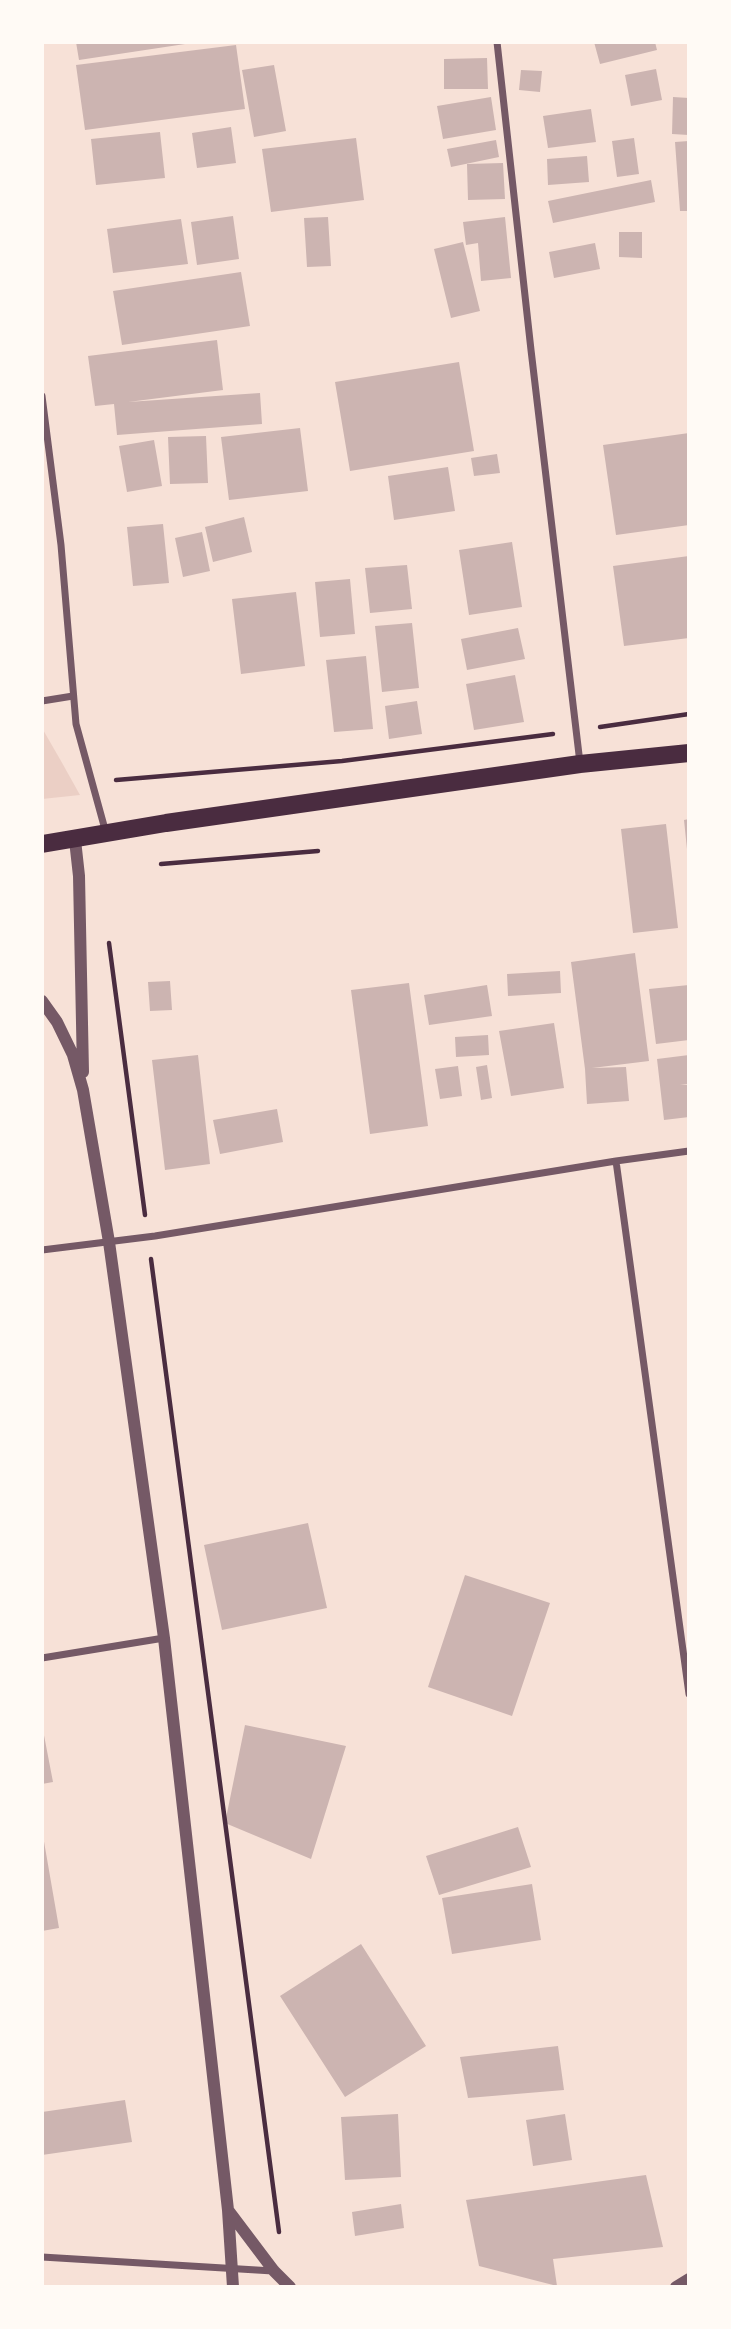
<!DOCTYPE html>
<style>
body{margin:0}
#map{position:relative;width:731px;height:2329px;overflow:hidden;background:#f7e1d7;font-family:Lato,sans-serif}
canvas{display:block}
.frame{position:absolute;inset:0;border:44px solid #fffaf5;pointer-events:none}
</style>
<div id="map">
<canvas width="731" height="2329"></canvas>
<div class="frame"></div>
</div>
<script>
const context = document.querySelector('canvas').getContext('2d');
context.lineJoin = 'round';
function fill(path, color) {
  context.fillStyle = color;
  context.fill(path, 'evenodd');
}
function poly(rows) {
  const path = new Path2D();
  for (const r of rows) {
    path.moveTo(r[0], r[1]);
    for (let i = 2; i < r.length; i += 2) path.lineTo(r[i], r[i + 1]);
  }
  return path;
}
function strokePath(path, color, width, dash) {
  context.strokeStyle = color;
  context.lineWidth = width;
  context.lineCap = dash ? 'butt' : 'round';
  context.setLineDash(dash || []);
  context.stroke(path);
}
fill(poly([
 [42,728,61,761,80,795,42,799]
]), '#ebcfc5');
fill(poly([
 [76,42,185,42,185,44,79,60],
 [594,42,655,42,657,50,600,64],
 [236,45,245,109,85,130,76,65],
 [487,58,488,89,444,89,444,59],
 [274,65,286,131,254,137,242,70],
 [656,69,662,100,631,106,625,75],
 [521,70,542,71,540,92,519,90],
 [491,97,496,130,443,139,437,106],
 [673,97,689,98,689,135,672,134],
 [591,109,596,142,548,148,543,116],
 [231,127,236,163,197,168,192,133],
 [160,132,165,178,96,185,91,139],
 [356,138,364,200,271,212,262,149],
 [634,138,639,174,617,177,612,141],
 [496,140,499,157,451,167,447,149],
 [689,141,689,211,680,211,675,142],
 [587,156,589,182,548,185,547,159],
 [503,163,505,199,468,200,467,164],
 [651,180,655,202,553,223,548,201],
 [233,216,239,259,197,265,191,222],
 [328,217,331,266,307,267,304,218],
 [505,217,511,278,481,281,478,243,466,245,463,222],
 [181,219,188,264,113,273,107,229],
 [619,232,642,232,642,258,619,257],
 [463,242,480,311,451,318,434,249],
 [595,243,600,269,554,278,549,252],
 [241,272,250,326,122,345,113,291],
 [217,340,223,390,128,402,260,393,262,424,117,435,114,404,95,406,88,356],
 [459,362,474,451,350,471,335,382],
 [300,428,308,491,229,500,221,437],
 [689,433,689,525,616,535,603,445],
 [206,436,208,483,170,484,168,437],
 [154,440,162,486,127,492,119,446],
 [497,454,500,473,474,476,471,458],
 [448,467,455,511,394,520,388,476],
 [244,517,252,552,213,562,205,527],
 [163,524,169,583,133,586,127,527],
 [202,532,210,571,183,577,175,538],
 [512,542,522,607,469,615,459,550],
 [689,556,689,638,624,646,613,566],
 [407,565,412,609,370,613,365,568],
 [350,579,355,634,320,637,315,582],
 [296,592,305,666,241,674,232,599],
 [412,623,419,688,382,692,375,626],
 [518,628,525,659,467,670,461,639],
 [366,656,373,729,334,732,326,660],
 [515,675,524,722,474,730,466,684],
 [417,701,422,734,389,739,385,706],
 [689,819,689,849,687,849,684,820],
 [666,824,678,928,633,933,621,829],
 [635,953,649,1061,592,1068,626,1067,629,1101,587,1104,585,1069,571,962],
 [560,971,561,993,508,996,507,974],
 [170,981,172,1010,150,1011,148,982],
 [409,983,428,1126,370,1134,351,990],
 [487,985,492,1016,429,1025,424,995],
 [689,985,689,1040,656,1044,649,989],
 [554,1023,564,1088,511,1096,499,1031],
 [488,1035,489,1055,456,1057,455,1037],
 [198,1055,210,1164,165,1170,152,1060],
 [689,1055,689,1084,680,1085,689,1085,689,1117,664,1120,657,1059],
 [487,1065,492,1098,481,1100,476,1067],
 [458,1066,462,1096,440,1099,435,1069],
 [277,1109,283,1142,220,1154,213,1120],
 [308,1523,327,1608,222,1630,204,1545],
 [465,1575,550,1603,512,1716,428,1687],
 [245,1725,346,1746,311,1859,225,1823],
 [43,1730,53,1782,42,1784,42,1731],
 [518,1827,531,1867,439,1895,426,1856],
 [42,1830,59,1928,42,1931],
 [532,1884,541,1940,452,1954,442,1898],
 [361,1944,426,2046,345,2097,280,1996],
 [558,2046,564,2090,468,2098,460,2057],
 [125,2100,132,2142,42,2155,42,2112],
 [398,2114,401,2177,345,2180,341,2117],
 [565,2114,572,2160,533,2166,526,2120],
 [646,2175,663,2247,553,2259,557,2286,479,2266,466,2200],
 [401,2204,404,2228,355,2236,352,2212]
]), '#ccb4b1');
strokePath(poly([
 [600,727,689,714],
 [116,780,342,761,553,734],
 [161,864,318,851],
 [109,943,145,1215],
 [151,1259,279,2232]
]), '#4a2c40', 4.5);
strokePath(poly([
 [497,42,531,350,580,763],
 [42,396,61,545,76,724,106,833],
 [42,701,73,696],
 [616,1161,689,1694],
 [42,1250,155,1236,616,1161,689,1151],
 [42,1658,164,1638],
 [42,2257,273,2271]
]), '#755966', 7);
strokePath(poly([
 [75,840,79,876,83,1072],
 [42,1001,57,1022,73,1055,83,1090,109,1242,164,1638,228,2210,233,2287],
 [228,2210,274,2271,290,2287],
 [676,2287,689,2279]
]), '#755966', 12);
strokePath(poly([
 [42,844,166,823,580,764,689,753]
]), '#4a2c40', 18);
</script>
